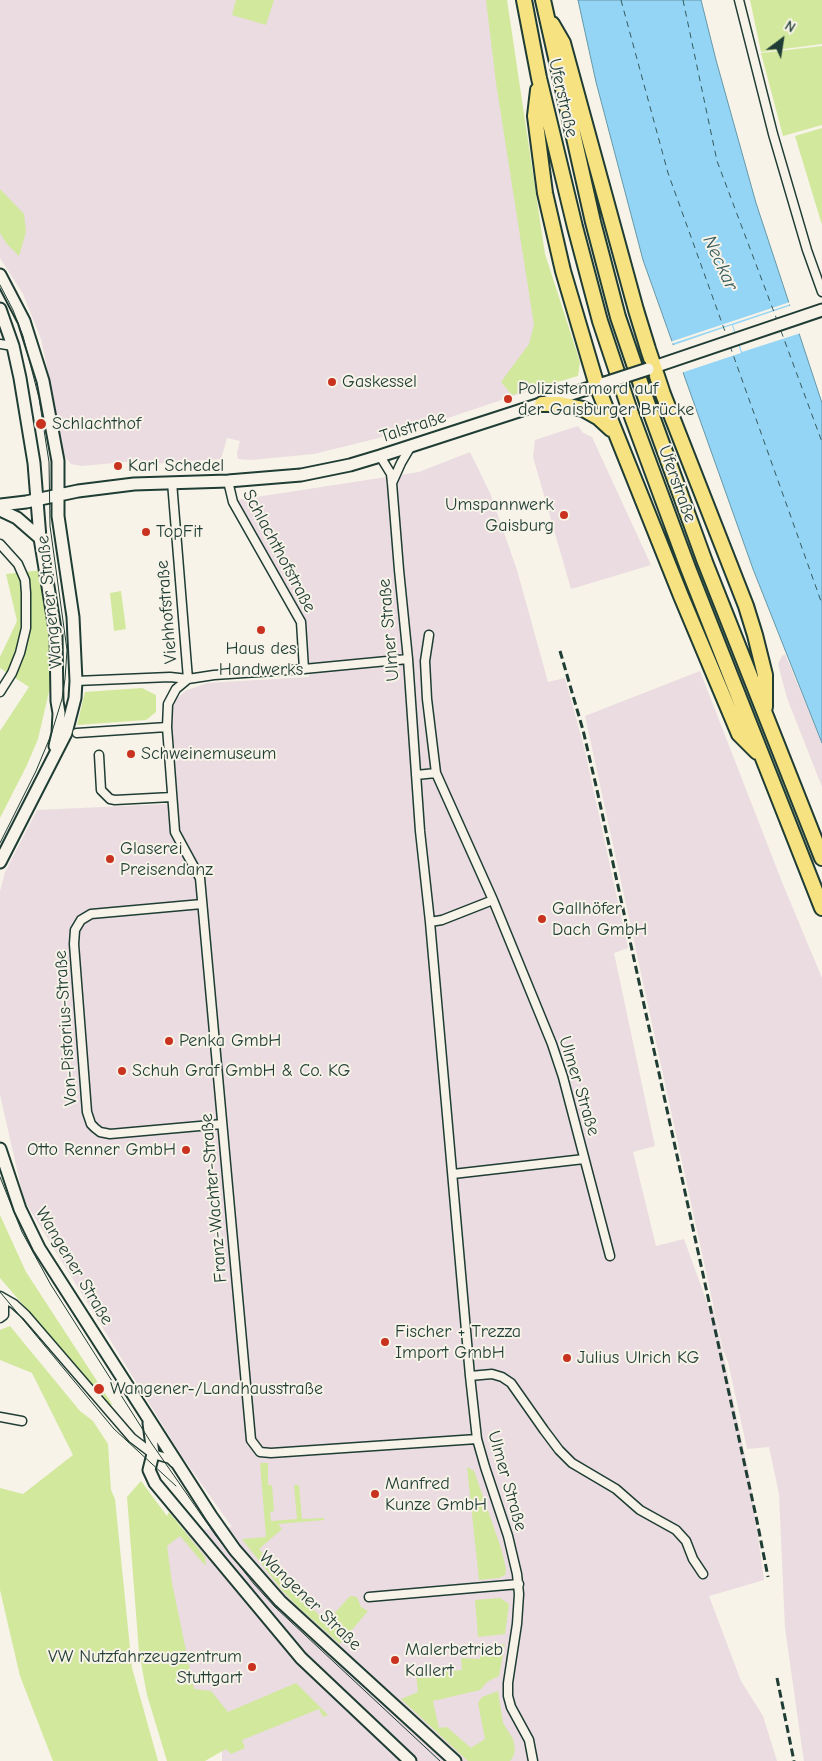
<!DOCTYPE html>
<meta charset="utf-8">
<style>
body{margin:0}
#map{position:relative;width:822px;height:1761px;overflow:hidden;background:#f7f3e8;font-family:"Comic Neue",sans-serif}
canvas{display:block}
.north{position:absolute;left:757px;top:15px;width:50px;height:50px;-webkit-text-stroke:4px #f7f3e8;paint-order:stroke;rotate:31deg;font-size:14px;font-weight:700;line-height:20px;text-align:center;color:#1f3d34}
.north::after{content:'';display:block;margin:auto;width:18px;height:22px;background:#1f3d34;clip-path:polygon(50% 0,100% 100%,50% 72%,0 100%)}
</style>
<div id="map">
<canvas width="822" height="1761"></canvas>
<div class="north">N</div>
</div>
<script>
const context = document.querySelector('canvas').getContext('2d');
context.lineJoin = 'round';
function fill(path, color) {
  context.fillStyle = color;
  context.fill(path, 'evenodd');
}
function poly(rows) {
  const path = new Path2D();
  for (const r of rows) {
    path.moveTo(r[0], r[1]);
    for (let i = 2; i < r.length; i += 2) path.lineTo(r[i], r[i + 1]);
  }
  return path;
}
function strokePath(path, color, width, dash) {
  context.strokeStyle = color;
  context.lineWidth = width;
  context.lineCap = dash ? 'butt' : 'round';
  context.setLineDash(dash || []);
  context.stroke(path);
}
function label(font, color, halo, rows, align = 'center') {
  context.font = font + ' "Comic Neue",sans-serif';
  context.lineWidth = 4;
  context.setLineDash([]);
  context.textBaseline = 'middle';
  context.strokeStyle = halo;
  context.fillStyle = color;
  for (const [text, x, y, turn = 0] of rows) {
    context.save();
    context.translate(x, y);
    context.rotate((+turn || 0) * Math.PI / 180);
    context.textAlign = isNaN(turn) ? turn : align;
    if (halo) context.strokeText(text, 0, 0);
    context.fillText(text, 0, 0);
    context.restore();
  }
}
fill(poly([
 [0,0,505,0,544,257,576,375,415,429,314,454,251,460,238,459,237,453,240,441,227,438,221,459,152,464,136,461,82,466,71,464,65,457,60,446,56,411,41,339,23,294,0,258],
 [578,426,583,433,592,437,651,565,571,589,533,457,535,440],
 [470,452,490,493,517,570,548,682,565,678,584,747,628,948,614,953,655,1146,633,1152,656,1246,684,1239,709,1308,713,1307,750,1479,764,1580,709,1596,741,1681,763,1716,777,1761,222,1761,222,1749,189,1703,164,1577,159,1534,232,1527,181,1455,24,1200,0,1095,0,891,5,872,37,810,169,804,162,713,185,691,207,683,309,677,305,618,237,500,419,472],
 [785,654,822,743,822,787,787,698,778,664,782,656],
 [700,671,782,882,822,978,822,1761,804,1761,802,1748,785,1628,779,1494,769,1447,747,1449,728,1362,723,1350,585,716]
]), '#eadce0');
fill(poly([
 [236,0,274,0,266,25,232,15],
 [486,0,507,0,545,254,580,362,578,376,512,395,501,382,529,344,534,325,496,83],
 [750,0,822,0,822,44,761,52],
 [822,46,822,125,783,136,761,53],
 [822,128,822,225,795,136],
 [0,189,24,214,26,232,19,256,6,243,0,233],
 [43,570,54,670,38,739,27,765,0,818,0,731,29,687,0,668,0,657,17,621,6,574],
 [121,591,126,629,114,631,110,593],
 [142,688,156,695,156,712,146,720,77,725,85,692],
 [0,1215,26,1272,112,1404,110,1406,0,1278],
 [10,1326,80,1411,93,1421,108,1444,111,1490,115,1499,132,1668,158,1761,53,1761,20,1676,0,1590,0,1488,23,1494,73,1455,32,1373,0,1360,0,1330],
 [260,1463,268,1463,268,1485,272,1485,274,1511,270,1512,271,1521,297,1519,294,1485,299,1485,302,1519,324,1518,324,1520,278,1524,282,1529,259,1549,326,1623,350,1596,357,1597,361,1607,368,1611,340,1644,297,1606,281,1589,242,1539,266,1537],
 [467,1467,474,1471,501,1548,506,1569,505,1575,499,1578,479,1580],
 [141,1481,167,1516,169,1512,205,1557,206,1565,203,1563,180,1536,167,1546,172,1583,194,1689,211,1691,228,1712,296,1683,328,1715,323,1717,319,1709,242,1740,245,1748,231,1754,226,1749,205,1761,167,1761,147,1695,139,1652,127,1497],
 [500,1598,509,1604,505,1634,478,1637,475,1600],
 [505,1644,499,1676,487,1682,480,1690,433,1701,439,1728,447,1727,471,1748,485,1739,478,1703,482,1697,498,1691,503,1723,513,1739,515,1750,513,1757,510,1761,468,1761,401,1699,418,1692,416,1674,462,1670,461,1658,480,1659,480,1647]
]), '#d2e89d');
const water = poly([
 [578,0,701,0,716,60,756,203,822,403,822,743,753,569,643,260,596,82,578,0]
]);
fill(water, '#94d4f5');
strokePath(water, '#6598a8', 1);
fill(poly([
 [790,302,791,304,671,344,670,342],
 [792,305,801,333,742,352,733,325],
 [732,325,741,353,681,373,671,346]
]), '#f7f3e8');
strokePath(poly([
 [621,0,668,173,727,337],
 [683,0,717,161,777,320],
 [781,331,822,442],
 [730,346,822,604]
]), '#365b5b', 1, [6, 5]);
const street = poly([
 [739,0,773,134,807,250,822,292],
 [0,344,13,346],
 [380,456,391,474,392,483,399,570,408,659,420,831,430,922,470,1376,477,1439,485,1467,508,1536,517,1574,519,1594,517,1624,508,1683,508,1696,511,1707,529,1740,533,1761],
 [228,481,233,502,301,622,304,669],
 [172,482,188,679],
 [392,483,401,463,411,446],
 [0,544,18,564,25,580,26,593,26,628,20,653,12,673,0,692],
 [429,635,425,661,427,699,436,773,493,900,552,1044,563,1077,610,1256],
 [188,679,176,689,168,704,167,727,175,832,200,878,251,1440,260,1452,271,1453,477,1439],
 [76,681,170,677,188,679,214,675,304,669,408,659],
 [77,733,167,727],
 [99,755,101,790,110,799,115,800,172,797],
 [416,775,436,773],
 [202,904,91,914,81,920,75,930,74,944,87,1112,91,1124,95,1128,100,1132,110,1134,222,1124],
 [430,922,442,920,493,900],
 [453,1174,584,1159],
 [0,1296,14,1304,26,1315,132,1438,153,1454,170,1459,174,1463],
 [0,1318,4,1315,4,1305,2,1298],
 [470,1376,492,1374,502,1377,511,1383,544,1430,559,1450,572,1463,616,1489,640,1510,676,1530,686,1541,693,1559,703,1574],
 [0,1417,22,1421],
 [369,1597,519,1584]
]);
const secondary = poly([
 [0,275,24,321,43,381,58,461,58,516,73,617,76,681,75,698,66,733,0,862],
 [0,309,13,346,20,378,34,463,40,538,56,635,57,701,59,713,58,733,55,746],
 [648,369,822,310],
 [0,505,26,502,78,491,134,484,228,481,301,475,350,465,380,456,605,383],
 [0,510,17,518,40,538],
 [0,1149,20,1209,39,1248,211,1516,235,1550,280,1601,455,1761],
 [149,1423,153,1454,149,1470,155,1483,301,1658,410,1761]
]);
const highway = poly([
 [524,0,539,78,575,227,600,321,631,414,688,568,822,908],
 [543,0,593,222,618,317,649,408,705,562,822,858],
 [552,24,563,43,636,310,648,349,663,394,746,606,755,635,765,675,765,707],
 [538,90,535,116,545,193,563,271,597,386,681,596,739,734,757,752],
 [542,404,560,404,583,409,599,418,611,429]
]);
strokePath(street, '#1f3d34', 11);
strokePath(secondary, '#1f3d34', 15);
strokePath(highway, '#1f3d34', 18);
strokePath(street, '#f7f3e8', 8);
strokePath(secondary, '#f7f3e8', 11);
strokePath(highway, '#f6e281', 14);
strokePath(poly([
 [0,285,13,310,23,336,39,398,49,462,50,526,67,650,65,679,62,699,51,735,36,771,0,843],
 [0,1177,22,1232,51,1285,152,1444,216,1536,254,1584,275,1607,440,1761],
 [0,1292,114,1429,176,1486]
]), '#1f3d34', 1);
strokePath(poly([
 [560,651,583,730,597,790,757,1521,768,1577],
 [777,1678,794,1761]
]), '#1f3d34', 3, [8, 4]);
const secondaryBridge = poly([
 [605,383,648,369]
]);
strokePath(secondaryBridge, '#1f3d34', 15, []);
strokePath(secondaryBridge, '#f7f3e8', 11);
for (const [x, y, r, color] of [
 [332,382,5,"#c8321e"],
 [508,399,5,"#c8321e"],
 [41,424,6,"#c8321e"],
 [118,466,5,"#c8321e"],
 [564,515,5,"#c8321e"],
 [146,532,5,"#c8321e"],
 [261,630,5,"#c8321e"],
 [131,754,5,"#c8321e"],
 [110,859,5,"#c8321e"],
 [542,919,5,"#c8321e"],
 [169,1041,5,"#c8321e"],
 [122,1071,5,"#c8321e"],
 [186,1150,5,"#c8321e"],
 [385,1342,5,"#c8321e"],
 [567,1358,5,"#c8321e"],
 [99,1389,6,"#c8321e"],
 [375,1494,5,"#c8321e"],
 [395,1660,5,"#c8321e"],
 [252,1667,5,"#c8321e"]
]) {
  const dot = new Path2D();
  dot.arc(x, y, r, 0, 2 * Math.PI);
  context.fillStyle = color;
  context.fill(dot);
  strokePath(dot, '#f7f3e8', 2);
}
label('18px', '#1f3d34', '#f7f3e8', [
 ["Uferstraße",563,98,77],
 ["Talstraße",413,427,-18],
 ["Uferstraße",677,484,70],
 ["Schlachthofstraße",279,551,62],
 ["Wangener Straße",50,602,-96],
 ["Viehhofstraße",167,612,-95],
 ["Ulmer Straße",389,630,-95],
 ["Von-Pistorius-Straße",66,1028,-94],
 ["Ulmer Straße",579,1086,73],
 ["Franz-Wachter-Straße",214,1198,-95],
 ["Wangener Straße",74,1266,59],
 ["Ulmer Straße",507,1481,74],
 ["Wangener Straße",310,1601,44]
]);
label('18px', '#1f3d34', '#f7f3e8', [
 ["Gaskessel",342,382],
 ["Polizistenmord auf",518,389],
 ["der Gaisburger Brücke",518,410],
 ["Schlachthof",52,424],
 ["Karl Schedel",128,466],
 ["Umspannwerk",554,505,"right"],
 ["Gaisburg",554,526,"right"],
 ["TopFit",156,532],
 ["Haus des",261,649,"center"],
 ["Handwerks",261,670,"center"],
 ["Schweinemuseum",141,754],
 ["Glaserei",120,849],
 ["Preisendanz",120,870],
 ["Gallhöfer",552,909],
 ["Dach GmbH",552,930],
 ["Penka GmbH",179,1041],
 ["Schuh Graf GmbH & Co. KG",132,1071],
 ["Otto Renner GmbH",176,1150,"right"],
 ["Fischer + Trezza",395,1332],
 ["Import GmbH",395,1353],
 ["Julius Ulrich KG",577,1358],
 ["Wangener-/Landhausstraße",110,1389],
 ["Manfred",385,1484],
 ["Kunze GmbH",385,1505],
 ["Malerbetrieb",405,1650],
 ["Kallert",405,1671],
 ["VW Nutzfahrzeugzentrum",242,1657,"right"],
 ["Stuttgart",242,1678,"right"]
], 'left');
label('italic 19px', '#365b5b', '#f7f3e8', [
 ["Neckar",720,263,65]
]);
</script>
